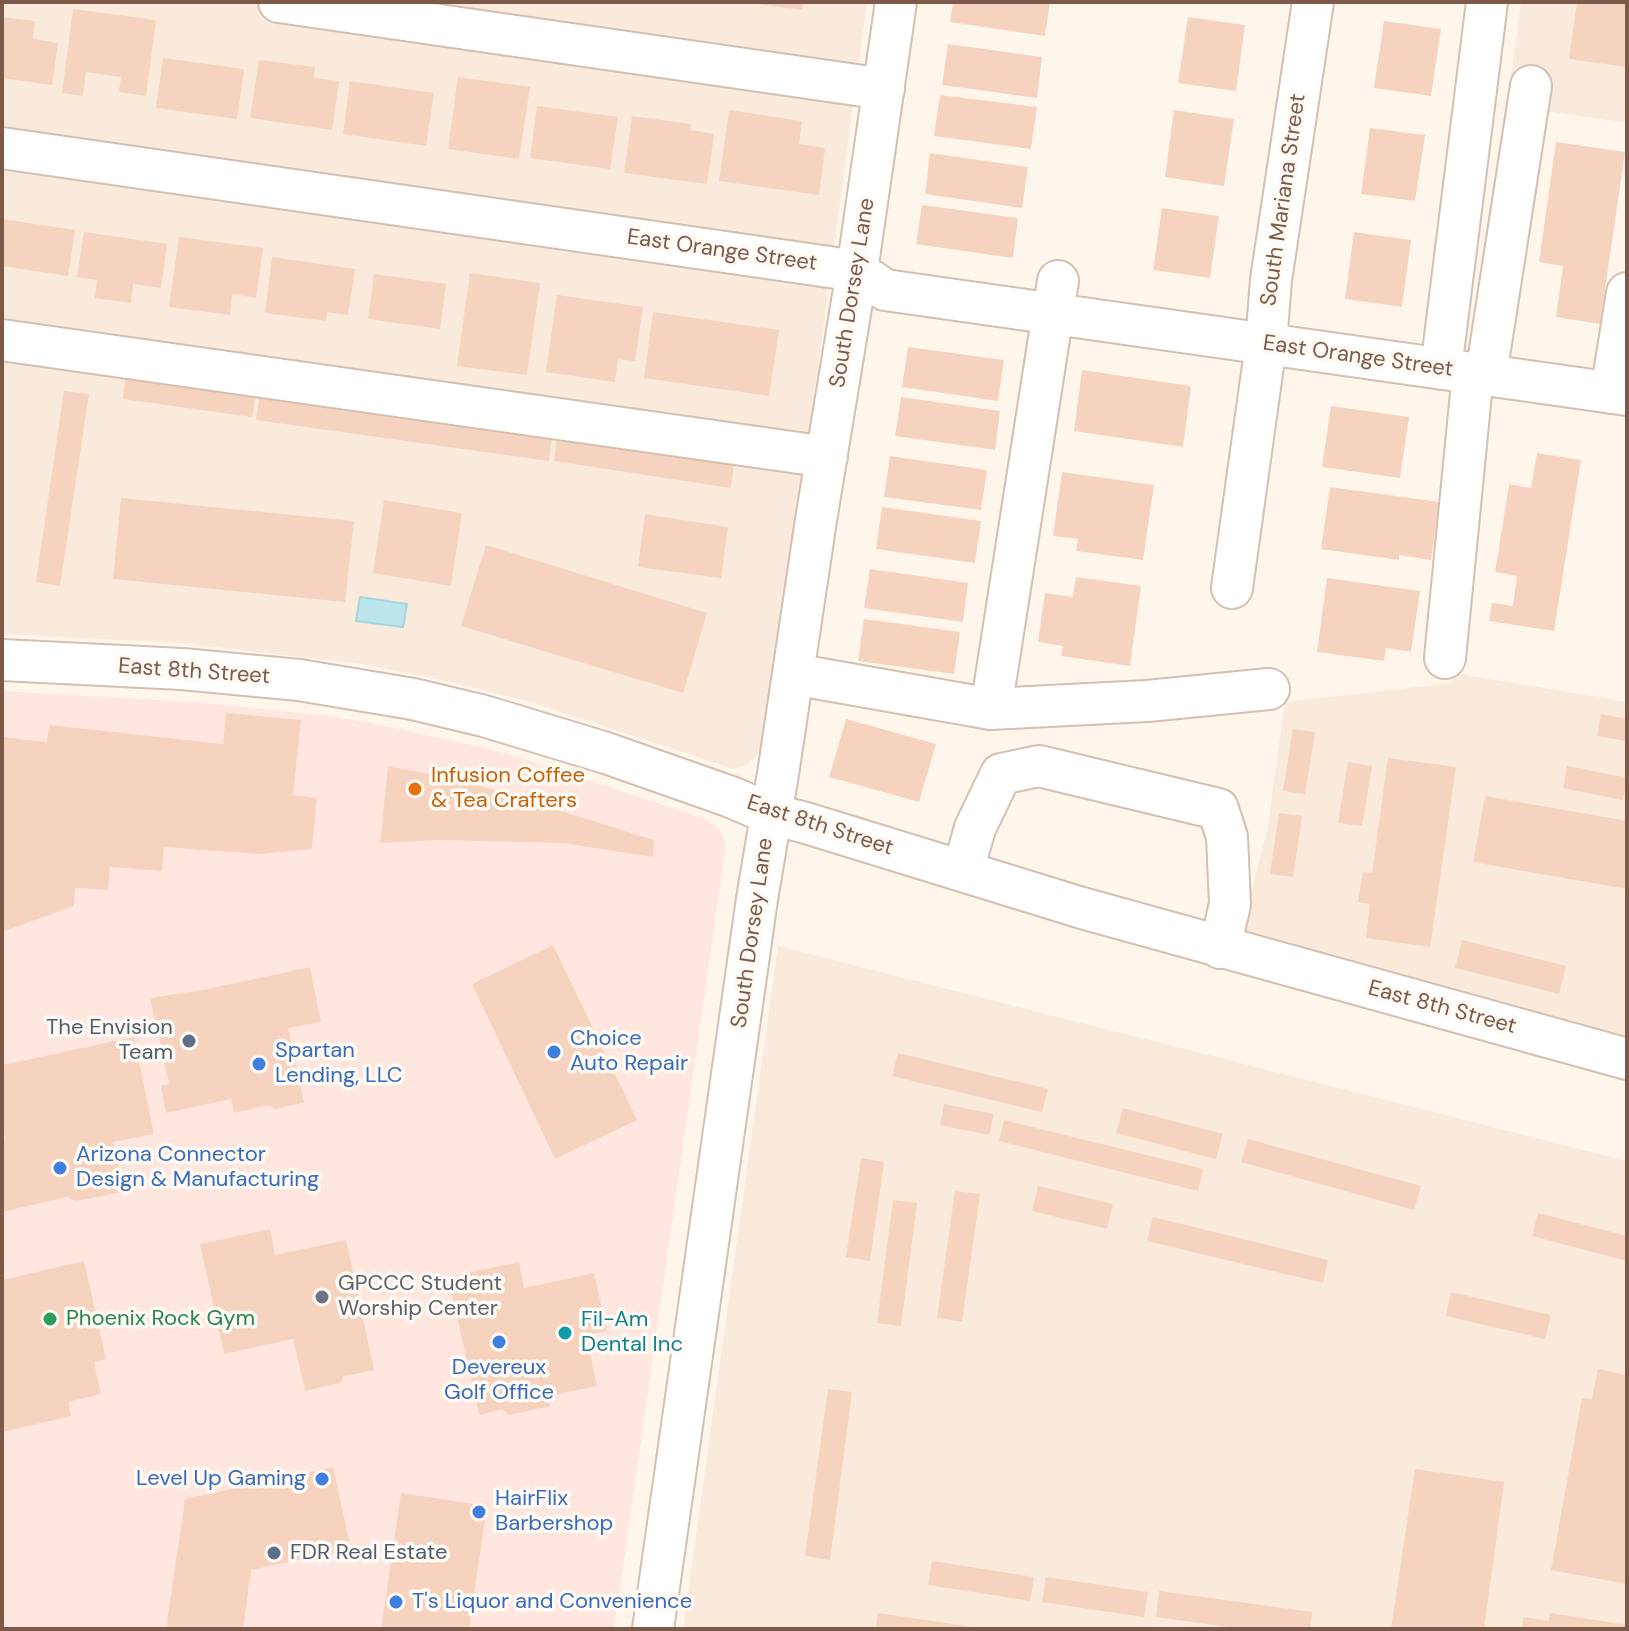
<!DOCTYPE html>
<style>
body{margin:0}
#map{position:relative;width:1629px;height:1631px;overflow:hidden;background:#fef6eb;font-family:"DM Sans",sans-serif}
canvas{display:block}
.frame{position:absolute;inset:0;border:4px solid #7d594a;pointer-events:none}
</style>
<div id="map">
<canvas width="1629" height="1631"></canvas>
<div class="frame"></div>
</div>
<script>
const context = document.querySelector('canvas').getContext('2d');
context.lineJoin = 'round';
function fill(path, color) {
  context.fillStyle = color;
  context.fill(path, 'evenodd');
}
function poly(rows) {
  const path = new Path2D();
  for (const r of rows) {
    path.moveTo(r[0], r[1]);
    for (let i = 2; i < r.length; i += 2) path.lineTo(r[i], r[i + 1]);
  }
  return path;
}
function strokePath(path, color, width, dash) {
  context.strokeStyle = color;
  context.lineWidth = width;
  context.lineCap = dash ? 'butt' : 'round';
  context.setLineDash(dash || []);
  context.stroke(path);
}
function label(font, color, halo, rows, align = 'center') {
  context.font = font + ' "DM Sans",sans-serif';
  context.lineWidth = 7;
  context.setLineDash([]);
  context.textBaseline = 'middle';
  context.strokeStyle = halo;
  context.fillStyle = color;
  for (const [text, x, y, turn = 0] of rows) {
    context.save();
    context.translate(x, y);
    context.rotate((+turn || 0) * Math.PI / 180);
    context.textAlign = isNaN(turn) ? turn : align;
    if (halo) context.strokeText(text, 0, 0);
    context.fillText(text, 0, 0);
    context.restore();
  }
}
fill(poly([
 [2,2,867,2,805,463,762,745,756,756,747,765,734,769,534,703,443,680,362,664,180,643,2,634],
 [1521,2,1627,2,1627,123,1507,105],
 [1454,673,1627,702,1627,1038,1241,932,1267,832,1285,702,1452,683],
 [778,946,1627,1161,1627,1629,683,1629]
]), '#f9eadb');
fill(poly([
 [2,691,205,703,329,716,370,723,477,746,518,757,708,820,720,830,725,842,725,850,614,1629,2,1629]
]), '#ffe6de');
const water = poly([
 [360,597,407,604,403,627,356,621,360,597]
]);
fill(water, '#bce6eb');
strokePath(water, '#a1d7dd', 2);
fill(poly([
 [758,2,803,2,802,10,758,4],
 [953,2,1050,2,1045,36,950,22],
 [1577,2,1627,2,1627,67,1569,59],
 [73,9,156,20,146,96,119,92,121,77,86,72,83,96,62,93],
 [2,17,35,21,33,39,58,43,52,85,2,78],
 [1188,17,1245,25,1236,91,1178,83],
 [1384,21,1441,29,1431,96,1374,88],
 [948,44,1042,57,1037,98,942,85],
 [163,58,244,69,237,119,156,108],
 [259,60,315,67,314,78,339,81,332,130,250,118],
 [458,77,530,87,519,159,448,149],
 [350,81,434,93,426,146,343,134],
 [940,95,1037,107,1031,149,934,136],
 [537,106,618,117,610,169,530,158],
 [729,110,802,121,799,144,825,148,819,195,719,181],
 [1174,110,1234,119,1224,186,1165,177],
 [632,116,691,124,690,130,714,134,707,184,624,173],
 [1370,128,1425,135,1415,201,1361,194],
 [1556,142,1625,152,1600,324,1556,317,1563,266,1539,262],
 [930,153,1028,167,1022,208,925,194],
 [922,205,1018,218,1013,258,916,244],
 [1162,208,1219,216,1210,278,1153,270],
 [2,219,75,230,68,276,2,266],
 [84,232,167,244,161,288,133,284,131,303,95,298,97,280,77,277],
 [1354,232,1411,240,1402,307,1345,299],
 [179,237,263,248,256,298,232,294,230,315,169,307],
 [272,257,355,269,348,315,327,312,326,321,265,313],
 [470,273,540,283,527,375,457,366],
 [374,274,446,284,440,329,368,319],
 [557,295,643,307,635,361,618,359,615,382,546,372],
 [653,312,779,330,769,396,644,378],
 [908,347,1004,360,998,401,902,387],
 [1082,370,1191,386,1183,447,1074,431],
 [126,373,256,392,252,417,123,399],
 [64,391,89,394,60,586,36,582],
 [260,394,552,434,549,461,256,420],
 [901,397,1000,411,995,450,895,436],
 [1331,406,1409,417,1400,478,1322,467],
 [557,436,734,462,731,488,554,461],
 [1537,453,1581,460,1554,631,1489,621,1492,603,1513,606,1517,576,1495,572,1509,484,1531,488],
 [890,456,987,470,981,510,884,497],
 [1062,472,1154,485,1143,560,1076,551,1078,539,1053,536],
 [1330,487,1439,502,1431,560,1399,555,1399,560,1321,549],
 [121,498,354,521,345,602,113,579],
 [384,500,462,513,451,586,373,573],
 [882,507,981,521,975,563,876,549],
 [645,514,728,527,721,578,638,567],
 [486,545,707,613,683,693,461,626],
 [870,569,968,583,963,622,864,608],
 [1076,577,1141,586,1130,666,1061,656,1063,646,1038,642,1045,593,1073,597],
 [1327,578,1420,591,1411,652,1386,648,1384,661,1317,652],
 [864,619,960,632,954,674,858,661],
 [226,713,301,720,293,795,317,798,312,849,260,854,164,847,162,871,110,867,108,890,75,888,74,906,2,932,2,737,47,742,49,725,223,744],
 [1601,714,1627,719,1627,741,1597,736],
 [846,719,936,744,919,802,829,777],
 [1293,729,1315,732,1305,794,1283,791],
 [1388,758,1456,767,1430,947,1366,938,1370,904,1358,902,1363,872,1372,873],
 [1348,762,1372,766,1362,826,1338,823],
 [388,766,465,781,654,840,653,857,563,843,437,840,380,843],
 [1567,766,1627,778,1623,800,1563,788],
 [1485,796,1627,821,1627,889,1473,862],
 [1279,813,1302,816,1293,877,1270,874],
 [1462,940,1566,966,1559,994,1455,968],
 [553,945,637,1120,555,1159,472,984],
 [310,967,321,1022,288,1028,304,1103,275,1109,268,1105,234,1113,231,1099,166,1113,161,1086,169,1084,150,998,208,989],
 [134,1037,154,1134,113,1142,124,1192,76,1201,67,1197,2,1212,2,1139,5,1139,2,1124,2,1065],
 [898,1053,1048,1089,1042,1112,892,1076],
 [944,1104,994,1114,989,1135,940,1125],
 [1123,1108,1223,1134,1216,1159,1116,1133],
 [1004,1120,1203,1169,1198,1191,999,1141],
 [1248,1139,1421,1186,1414,1210,1241,1162],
 [861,1158,884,1162,870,1261,846,1257],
 [1038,1186,1113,1204,1107,1229,1032,1211],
 [955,1191,980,1194,962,1322,937,1318],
 [893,1200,917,1203,901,1326,877,1323],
 [1538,1213,1627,1236,1627,1261,1532,1236],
 [1153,1217,1328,1260,1323,1283,1147,1241],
 [270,1229,275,1255,346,1240,374,1370,344,1376,340,1383,305,1391,293,1339,224,1354,200,1244],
 [84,1261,106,1359,94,1362,101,1394,68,1402,71,1416,2,1432,2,1280],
 [519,1262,524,1288,594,1273,607,1331,586,1335,597,1386,548,1396,551,1406,509,1415,502,1409,479,1415,448,1277],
 [1451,1292,1551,1315,1545,1339,1446,1316],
 [1598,1369,1627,1375,1627,1584,1551,1570,1582,1398,1592,1399],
 [828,1389,852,1392,830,1560,805,1556],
 [333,1467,351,1549,251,1570,243,1629,166,1629,185,1499],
 [1415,1469,1504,1482,1484,1629,1391,1629],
 [401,1493,487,1506,469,1629,381,1629],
 [932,1561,1034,1577,1030,1601,928,1585],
 [1046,1577,1148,1592,1144,1617,1042,1602],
 [1159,1591,1312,1612,1310,1629,1243,1629,1156,1617],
 [878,1613,973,1627,973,1629,876,1629],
 [1550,1613,1627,1625,1627,1629,1522,1629,1523,1617,1549,1621]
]), '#f6d3bf');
const minor = poly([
 [279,2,884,89],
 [2,148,857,271,885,290,1627,395],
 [2,340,827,457],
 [1441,369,1487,2],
 [1486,375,1531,86],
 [1611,393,1627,293],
 [1232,588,1266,344,1271,280,1313,2],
 [1445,658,1473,373],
 [2,660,182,669,299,680,413,699,484,716,606,753,731,797,771,814,806,823,1082,908,1627,1059],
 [793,674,991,709,1147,701,1269,689],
 [991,709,1058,281],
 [963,871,975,828,1001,774,1039,766,1218,809,1227,837,1230,904,1220,948],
 [653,1629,757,899,778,774,816,520,857,271,896,2]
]);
strokePath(minor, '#d5bfb1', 44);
strokePath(minor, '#fff', 40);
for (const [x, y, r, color] of [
 [415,789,8,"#e8710a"],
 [189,1041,8,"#5c6f8a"],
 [554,1052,8,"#3f7fe0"],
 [259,1064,8,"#3f7fe0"],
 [60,1168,8,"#3f7fe0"],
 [322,1297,8,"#6b7280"],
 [50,1319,8,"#2e9e5b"],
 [565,1333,8,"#0f9aa8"],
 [499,1342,8,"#3f7fe0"],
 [322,1479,8,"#3f7fe0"],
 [479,1512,8,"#3f7fe0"],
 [274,1553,8,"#5c6f8a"],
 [396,1602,8,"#3f7fe0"]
]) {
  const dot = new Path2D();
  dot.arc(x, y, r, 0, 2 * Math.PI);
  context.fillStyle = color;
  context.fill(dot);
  strokePath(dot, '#fffaf3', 3);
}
label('22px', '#7d594a', '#fffaf3', [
 ["South Mariana Street",1284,200,-82],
 ["East Orange Street",722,251,8],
 ["South Dorsey Lane",853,293,-81],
 ["East Orange Street",1358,357,8],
 ["East 8th Street",194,672,4],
 ["East 8th Street",820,826,18],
 ["South Dorsey Lane",753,933,-82],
 ["East 8th Street",1442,1008,15]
]);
label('22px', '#c56008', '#fffaf3', [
 ["Infusion Coffee",431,776],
 ["& Tea Crafters",431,801]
], 'left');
label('22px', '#4e5e75', '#fffaf3', [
 ["The Envision",173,1028],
 ["Team",173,1053],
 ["FDR Real Estate",290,1553,"left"]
], 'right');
label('22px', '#366cbe', '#fffaf3', [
 ["Choice",570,1039],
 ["Auto Repair",570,1064],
 ["Spartan",275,1051],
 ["Lending, LLC",275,1076],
 ["Arizona Connector",76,1155],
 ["Design & Manufacturing",76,1180],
 ["Devereux",499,1368,"center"],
 ["Golf Office",499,1393,"center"],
 ["Level Up Gaming",306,1479,"right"],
 ["HairFlix",495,1499],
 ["Barbershop",495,1524],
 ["T's Liquor and Convenience",412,1602]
], 'left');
label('22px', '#5b616d', '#fffaf3', [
 ["GPCCC Student",338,1284],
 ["Worship Center",338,1309]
], 'left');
label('22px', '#27864d', '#fffaf3', [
 ["Phoenix Rock Gym",66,1319]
], 'left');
label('22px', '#0d838f', '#fffaf3', [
 ["Fil-Am",581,1320],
 ["Dental Inc",581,1345]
], 'left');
</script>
